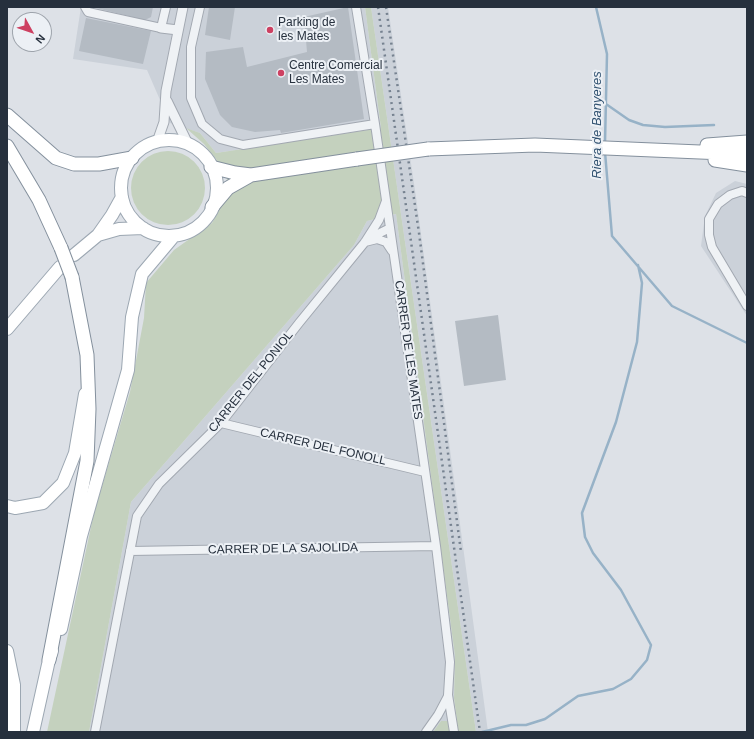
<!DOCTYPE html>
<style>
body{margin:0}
#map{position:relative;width:754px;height:739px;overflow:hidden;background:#dde1e7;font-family:Arial,sans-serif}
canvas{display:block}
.frame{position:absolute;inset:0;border:8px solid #26303d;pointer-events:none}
.north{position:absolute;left:12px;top:12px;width:40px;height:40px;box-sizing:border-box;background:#ecf0f5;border:1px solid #9da3ab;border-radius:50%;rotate:130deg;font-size:11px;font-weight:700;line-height:16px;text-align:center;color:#26303d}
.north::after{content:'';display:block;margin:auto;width:14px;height:18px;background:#cd4061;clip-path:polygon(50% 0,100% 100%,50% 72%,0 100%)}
</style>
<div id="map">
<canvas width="754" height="739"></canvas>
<div class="frame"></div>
<div class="north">N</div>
</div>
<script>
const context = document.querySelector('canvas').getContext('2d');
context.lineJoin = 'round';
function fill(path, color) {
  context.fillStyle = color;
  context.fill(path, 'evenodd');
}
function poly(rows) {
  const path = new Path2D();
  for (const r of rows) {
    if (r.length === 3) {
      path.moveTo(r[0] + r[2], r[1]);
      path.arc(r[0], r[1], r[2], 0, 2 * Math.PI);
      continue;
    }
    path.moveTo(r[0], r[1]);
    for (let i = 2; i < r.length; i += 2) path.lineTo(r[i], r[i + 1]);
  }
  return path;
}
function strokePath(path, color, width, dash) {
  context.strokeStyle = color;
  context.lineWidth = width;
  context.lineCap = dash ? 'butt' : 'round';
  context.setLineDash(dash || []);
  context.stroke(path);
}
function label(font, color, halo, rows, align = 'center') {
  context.font = font + ' Arial,sans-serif';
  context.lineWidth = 4;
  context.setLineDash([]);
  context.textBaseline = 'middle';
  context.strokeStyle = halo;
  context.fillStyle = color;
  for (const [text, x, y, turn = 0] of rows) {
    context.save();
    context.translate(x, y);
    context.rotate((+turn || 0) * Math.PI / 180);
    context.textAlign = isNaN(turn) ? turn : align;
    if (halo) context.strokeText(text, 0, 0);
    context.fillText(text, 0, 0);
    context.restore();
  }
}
fill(poly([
 [81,7,365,7,381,128,216,153,200,133,170,123,147,70,73,59],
 [371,7,388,7,416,197,488,732,476,732],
 [735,181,747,184,747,316,701,246,705,216,716,193],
 [396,214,455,656,454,698,457,722,441,721,433,732,89,732,131,502,354,245,367,221]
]), '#cbd1d9');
fill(poly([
 [365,7,371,7,476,732,433,732,441,721,457,721,454,698,455,656,396,214,367,221,354,245,131,502,89,732,47,732,94,513,130,392,144,318,146,283,174,250,212,223,220,208,227,179,219,163,204,144,186,128,200,133,216,153,381,128],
 [168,188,37]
]), '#c4d1be');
strokePath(poly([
 [596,7,607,54,605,143],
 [606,104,629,120,643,125,665,127,714,125],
 [605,152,612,236,672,306,747,343],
 [482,732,511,725,526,725,545,719,578,696,613,689,631,679,647,660,651,645,621,590,593,553,585,537,582,513,616,422,637,342,642,283,638,265]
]), '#97b2c7', 2.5);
fill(poly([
 [92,7,153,7,151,17,145,20],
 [209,7,235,7,230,40,205,35],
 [348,7,364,119,281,133,280,130,255,132,232,127,220,115,205,79,206,52,243,47,247,67,307,52,304,17],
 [86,18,151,31,143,64,79,51],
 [498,315,506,380,464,386,455,321]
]), '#b4bbc3');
const minor = poly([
 [85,7,88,12,161,28,166,7],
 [200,7,191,47,191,98,202,124,220,139,243,145,375,124],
 [356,7,375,124,436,546,450,662,448,695,454,732],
 [747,193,742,191,730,195,718,204,709,219,709,235,712,247,747,306],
 [370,238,390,228],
 [365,242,377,239,386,242,392,251],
 [221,423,425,472],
 [130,551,436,546],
 [95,732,137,516,159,484,221,423,299,323,365,242,379,220,386,201],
 [426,732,438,715,448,696]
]);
const tertiary = poly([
 [161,28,178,30],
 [167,101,188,144],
 [157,142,164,122,166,91,183,7]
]);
const primary = poly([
 [169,188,48],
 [98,235,119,229,143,228],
 [74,255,98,235,112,215,122,197],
 [7,329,60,267],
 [7,506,15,508,43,503,63,483,75,453,85,394],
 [61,629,81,536,128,370,132,317,142,274,174,236],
 [7,651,14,685,14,732],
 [33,732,49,660,52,651]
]);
const trunk = poly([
 [7,115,56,158,74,164,99,164,132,158],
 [707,145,747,142],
 [7,146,39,200,61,248],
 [428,149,535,145,747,154],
 [715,160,747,165],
 [211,167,235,173,251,175,357,159],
 [212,207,228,188,251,175],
 [49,660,87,461,89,409,87,355,72,277]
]);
strokePath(minor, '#a2a8b1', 10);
strokePath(tertiary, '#a2a8b1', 11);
strokePath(primary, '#9ca7b2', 14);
strokePath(trunk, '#84909d', 15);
strokePath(minor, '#eff2f5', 8);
strokePath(tertiary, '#eff2f5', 9);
strokePath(primary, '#fff', 12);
strokePath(trunk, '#fff', 13);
strokePath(poly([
 [378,7,480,732],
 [386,7,419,233,461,552]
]), '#768290', 2.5, [2, 4]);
const trunkBridge = poly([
 [357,159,428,149],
 [61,248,72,277]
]);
strokePath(trunkBridge, '#84909d', 15, []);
strokePath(trunkBridge, '#fff', 13);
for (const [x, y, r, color] of [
 [270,30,4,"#cd4061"],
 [281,73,4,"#cd4061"]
]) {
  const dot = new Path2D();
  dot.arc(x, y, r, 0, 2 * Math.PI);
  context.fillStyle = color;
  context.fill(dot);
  strokePath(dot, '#ecf0f5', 1.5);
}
label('12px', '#26303d', '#ecf0f5', [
 ["Parking de",278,23],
 ["les Mates",278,37],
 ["Centre Comercial",289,66],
 ["Les Mates",289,80]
], 'left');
label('12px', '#26303d', '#ecf0f5', [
 ["CARRER DE LES MATES",408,350,82],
 ["CARRER DEL PONIOL",251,382,-51],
 ["CARRER DEL FONOLL",323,447,13],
 ["CARRER DE LA SAJOLIDA",283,549,-1]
]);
label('italic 13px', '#315271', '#ecf0f5', [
 ["Riera de Banyeres",597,125,-90]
]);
</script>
